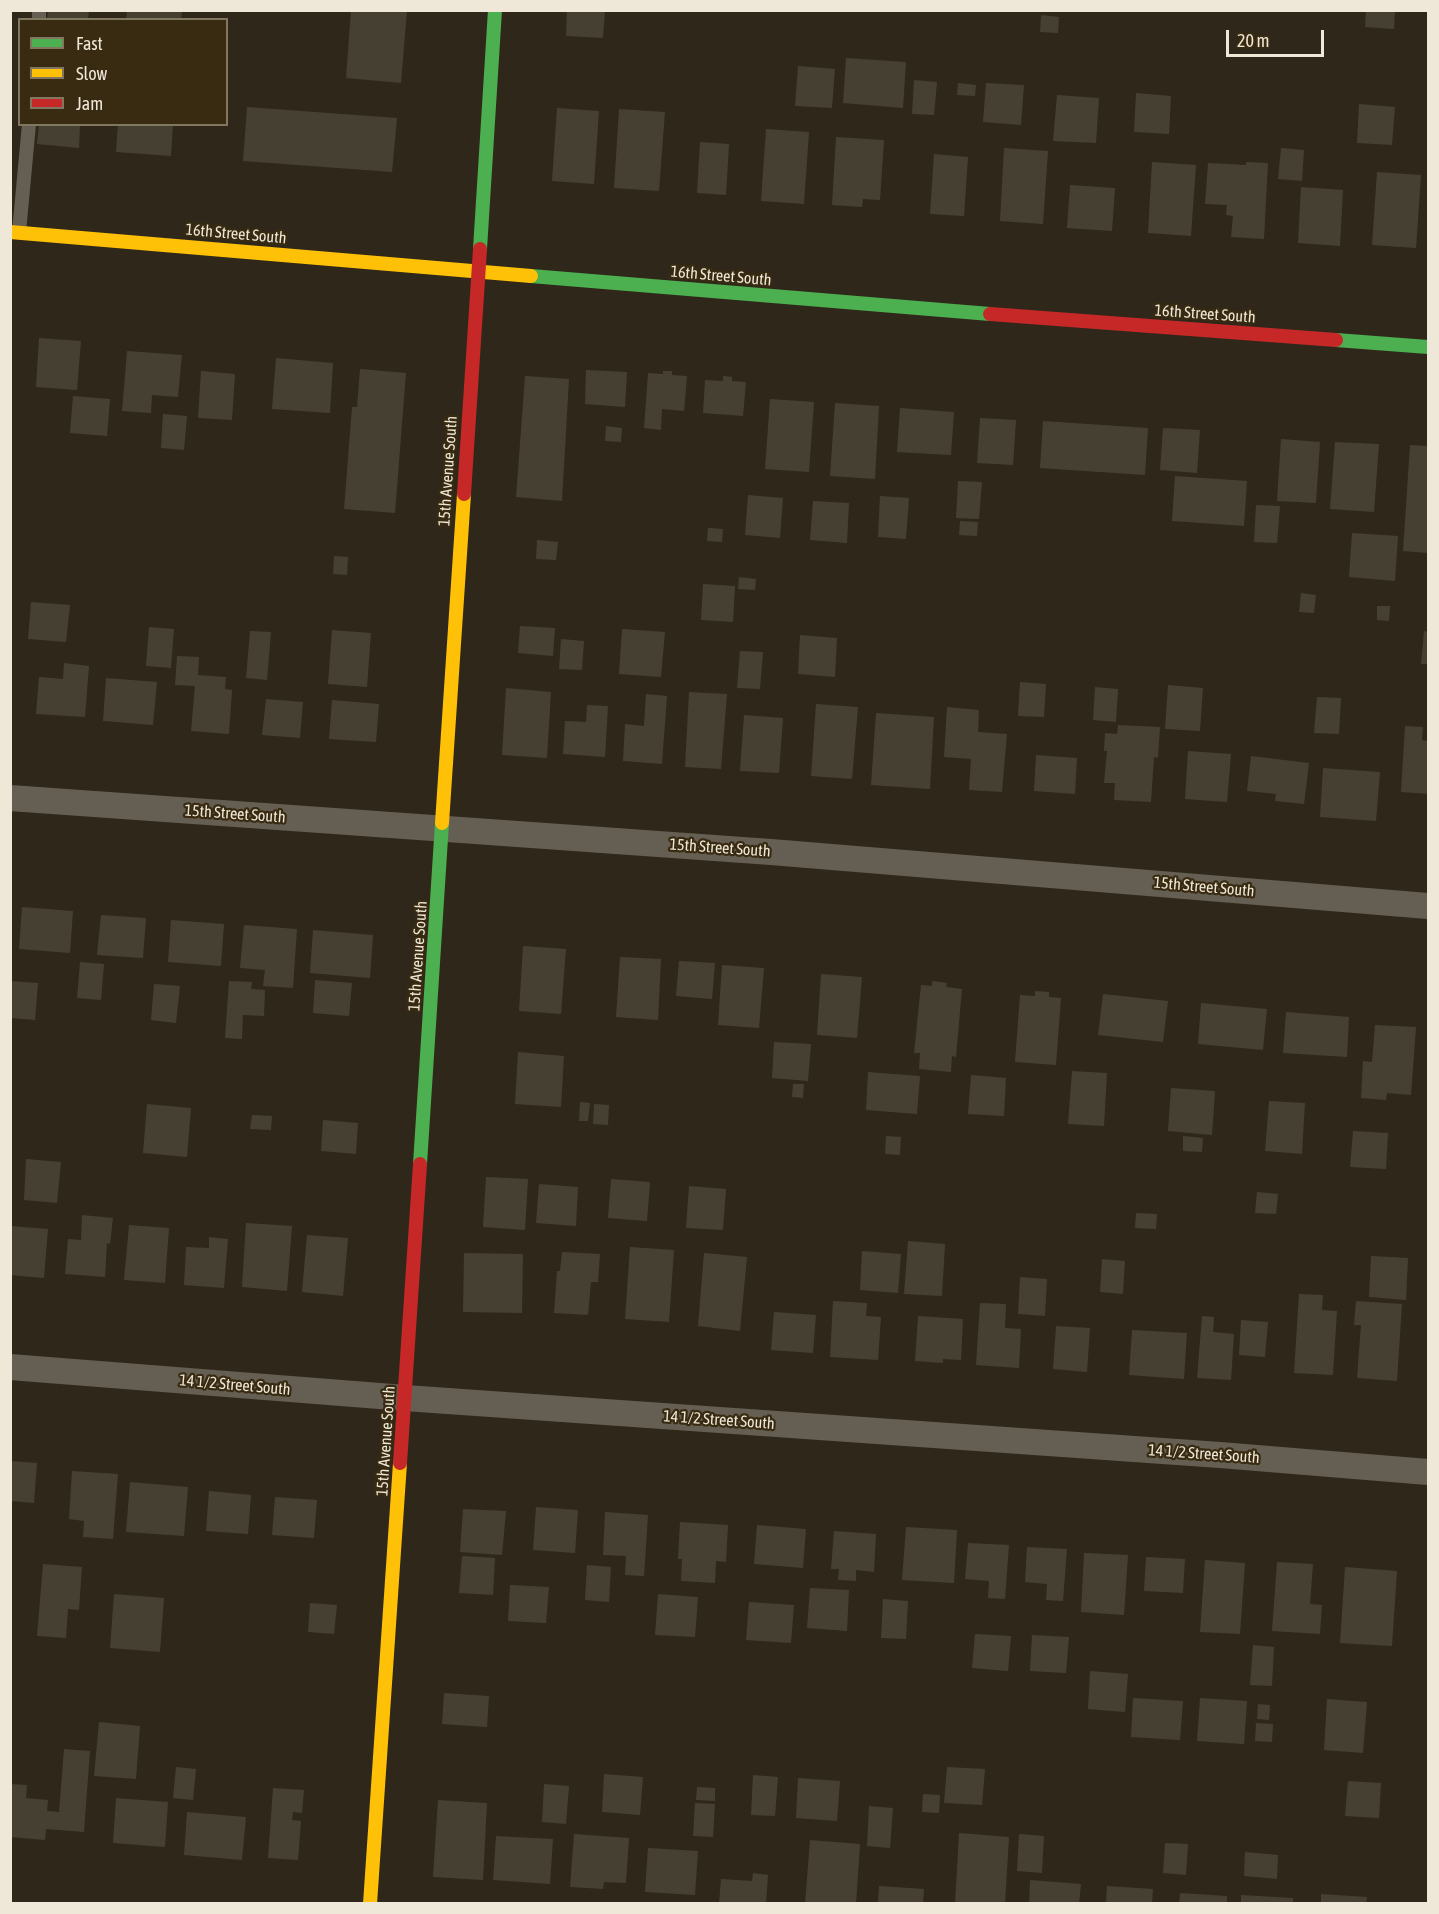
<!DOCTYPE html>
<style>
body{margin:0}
#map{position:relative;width:1439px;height:1914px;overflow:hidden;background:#2f281a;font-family:"Asap Condensed",sans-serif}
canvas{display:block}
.frame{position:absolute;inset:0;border:12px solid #efe7d7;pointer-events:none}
.legend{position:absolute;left:18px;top:18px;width:210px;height:108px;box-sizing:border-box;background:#382b11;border:2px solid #817660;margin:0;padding:8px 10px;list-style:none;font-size:18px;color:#efe7d7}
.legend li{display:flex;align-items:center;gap:12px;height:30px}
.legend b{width:30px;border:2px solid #817660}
.scale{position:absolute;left:1226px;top:30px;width:98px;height:27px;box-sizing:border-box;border:3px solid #efe7d7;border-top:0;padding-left:8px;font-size:18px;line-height:21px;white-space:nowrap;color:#efe7d7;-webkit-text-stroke:4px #382b11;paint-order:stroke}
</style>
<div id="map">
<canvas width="1439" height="1914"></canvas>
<div class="frame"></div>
<ul class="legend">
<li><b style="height:8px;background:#4caf50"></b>Fast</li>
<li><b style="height:8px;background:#ffc107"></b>Slow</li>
<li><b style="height:8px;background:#c62828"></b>Jam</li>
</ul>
<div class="scale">20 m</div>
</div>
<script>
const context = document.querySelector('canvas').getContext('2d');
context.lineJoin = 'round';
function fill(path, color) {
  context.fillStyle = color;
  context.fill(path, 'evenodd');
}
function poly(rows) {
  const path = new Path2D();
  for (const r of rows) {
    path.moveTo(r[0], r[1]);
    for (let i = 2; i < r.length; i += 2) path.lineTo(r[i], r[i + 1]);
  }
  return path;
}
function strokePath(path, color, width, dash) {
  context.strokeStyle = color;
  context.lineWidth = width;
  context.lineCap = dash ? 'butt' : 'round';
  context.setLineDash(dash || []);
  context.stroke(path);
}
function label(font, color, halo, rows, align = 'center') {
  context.font = font + ' "Asap Condensed",sans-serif';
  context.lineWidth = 4.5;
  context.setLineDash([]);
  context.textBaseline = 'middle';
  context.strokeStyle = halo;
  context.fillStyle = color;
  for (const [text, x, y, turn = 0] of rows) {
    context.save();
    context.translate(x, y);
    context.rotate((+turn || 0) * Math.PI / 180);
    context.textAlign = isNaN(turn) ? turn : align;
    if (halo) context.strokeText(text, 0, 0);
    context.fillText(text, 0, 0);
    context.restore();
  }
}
fill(poly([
 [48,10,89,10,88,20,47,20],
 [127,10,182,10,181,20,126,20],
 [351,10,407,10,401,83,346,78],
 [567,10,605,10,603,38,566,36],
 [1366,10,1395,10,1394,29,1365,27],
 [1041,15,1059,17,1058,33,1040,32],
 [846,58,906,62,903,108,843,103],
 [798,66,835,69,832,108,795,106],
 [914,80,937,82,934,115,912,114],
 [958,83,976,85,975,96,957,95],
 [986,83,1024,85,1021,125,983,122],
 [1136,93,1171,96,1169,134,1134,132],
 [1057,95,1099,98,1096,143,1053,141],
 [1359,104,1395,107,1392,145,1357,143],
 [247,107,397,118,392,172,243,161],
 [557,108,599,111,594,184,552,181],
 [619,109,665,112,659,191,614,188],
 [39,124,80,124,79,148,37,144],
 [118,124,173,124,171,156,116,152],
 [766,129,809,132,804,204,761,201],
 [836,137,884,140,880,200,863,199,862,207,832,205],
 [700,142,729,144,726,195,697,193],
 [1004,148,1048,151,1043,224,1000,221],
 [1281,148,1304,150,1302,181,1278,179],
 [934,154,968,157,964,216,930,214],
 [1152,162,1196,165,1191,236,1148,233],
 [1246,162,1268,163,1264,239,1231,237,1233,216,1226,215,1227,205,1205,204,1208,163,1246,165],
 [1377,172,1421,175,1416,248,1372,245],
 [1070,185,1115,188,1112,231,1067,228],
 [1301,187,1343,190,1340,246,1298,243],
 [39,338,81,341,77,390,36,387],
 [127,351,182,355,178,397,152,395,151,413,122,411],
 [276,358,333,363,330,413,272,409],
 [360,369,406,373,395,513,344,509,352,407,357,407],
 [586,370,627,372,625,407,585,404],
 [201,371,235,374,232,420,198,418],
 [663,371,672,371,672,375,687,376,684,411,662,409,661,430,644,428,648,373,663,374],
 [525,376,569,379,562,501,516,497],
 [723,376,732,377,732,381,746,382,743,416,703,413,705,380,723,381],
 [73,396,110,399,107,436,70,433],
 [770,399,814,402,809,472,765,469],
 [835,403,879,406,875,479,830,476],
 [900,408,954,412,951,455,897,452],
 [163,414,187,416,184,450,161,448],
 [980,418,1016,420,1013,465,977,463],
 [1043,421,1148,428,1145,475,1040,468],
 [606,426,622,428,621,442,605,441],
 [1163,428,1200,430,1197,473,1160,470],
 [1281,439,1320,442,1316,503,1277,501],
 [1335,442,1379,444,1374,512,1330,509],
 [1410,445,1428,446,1428,553,1403,551],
 [1175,476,1247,481,1244,526,1172,521],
 [958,481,982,482,979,519,956,518],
 [748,495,783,498,780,538,745,535],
 [880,496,909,498,906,539,878,537],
 [813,501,849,503,847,543,810,540],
 [1256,505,1280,506,1277,543,1254,542],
 [960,521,978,522,977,536,959,535],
 [708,528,723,529,722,542,707,541],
 [1352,533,1398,536,1395,581,1349,577],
 [537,540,558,542,556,560,536,559],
 [334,556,348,557,347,575,333,574],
 [739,577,756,579,755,590,738,589],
 [703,584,735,586,733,622,701,620],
 [1301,593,1316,595,1314,613,1299,612],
 [31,602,70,605,66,642,28,639],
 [1377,606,1390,606,1389,621,1377,620],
 [520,626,555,628,553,656,518,653],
 [149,627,174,629,171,668,146,666],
 [622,629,665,632,661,677,619,674],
 [332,630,371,633,367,687,328,684],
 [250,631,271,632,267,680,246,678],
 [1424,631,1428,632,1428,664,1421,664],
 [800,635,837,638,835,677,798,674],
 [561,639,584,641,582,670,559,669],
 [740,651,763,652,760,689,737,688],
 [177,656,199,657,198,675,226,677,225,689,232,690,229,734,191,731,195,686,175,685],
 [64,663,89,666,85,717,36,714,39,677,63,679],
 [106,678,157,682,153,725,103,721],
 [1020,682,1046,684,1044,717,1018,716],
 [1168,685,1203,688,1200,731,1165,729],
 [1095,687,1118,689,1116,722,1093,720],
 [506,688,551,692,547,758,502,755],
 [689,692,727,694,721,769,685,767],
 [646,694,667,696,662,764,623,761,625,724,644,726],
 [1317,697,1341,698,1339,734,1314,733],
 [266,699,303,702,300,738,262,735],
 [332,700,379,704,376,742,329,739],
 [816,704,858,707,852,779,811,776],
 [587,705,608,706,605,757,563,754,565,721,586,722],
 [947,707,979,710,978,732,1007,734,1002,792,969,790,971,759,944,757],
 [876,713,934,717,930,789,871,785],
 [744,715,783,718,779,773,740,771],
 [1118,725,1160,727,1158,758,1154,757,1151,802,1114,800,1115,783,1104,783,1107,751,1104,751,1105,733,1117,734],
 [1405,726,1423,727,1422,740,1428,741,1428,794,1401,792],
 [1188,751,1231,754,1227,802,1185,799],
 [1036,755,1077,758,1075,794,1034,791],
 [1251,756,1309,763,1304,804,1275,801,1276,794,1247,791],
 [1323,768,1380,772,1376,821,1320,817],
 [22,907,73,911,70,953,19,949],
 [101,915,146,918,143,958,97,955],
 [171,920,224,924,221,966,168,962],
 [244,925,297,929,293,988,263,986,265,970,240,968],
 [313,930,373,935,370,978,310,973],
 [523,946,566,949,561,1014,519,1011],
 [620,957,661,959,658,1020,616,1017],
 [679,961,715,963,712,999,676,996],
 [80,962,104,964,101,1000,77,998],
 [722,965,764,968,759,1028,718,1025],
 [821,974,862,977,857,1038,817,1035],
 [315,980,352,983,349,1016,313,1013],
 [10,981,38,983,35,1020,10,1018],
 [229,981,252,982,251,989,265,990,264,1016,243,1015,242,1039,225,1038],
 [932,981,947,983,946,987,962,989,956,1057,952,1056,951,1072,919,1069,920,1053,914,1053,921,985,932,986],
 [154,984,180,986,176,1023,151,1020],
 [1035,991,1049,992,1049,997,1061,998,1056,1065,1015,1062,1020,995,1035,996],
 [1103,994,1168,1001,1163,1042,1098,1035],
 [1201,1003,1267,1009,1263,1050,1198,1044],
 [1286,1012,1349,1017,1347,1057,1283,1053],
 [1375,1025,1416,1027,1411,1095,1387,1093,1386,1100,1361,1098,1363,1061,1372,1062],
 [774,1042,811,1044,808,1081,772,1078],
 [518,1052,564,1056,561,1107,515,1104],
 [1072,1071,1107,1073,1104,1126,1068,1124],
 [868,1072,920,1076,917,1114,866,1110],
 [971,1075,1006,1078,1004,1116,968,1114],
 [793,1084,804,1084,803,1098,792,1097],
 [1171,1088,1215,1091,1212,1135,1168,1131],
 [1269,1101,1305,1103,1302,1154,1265,1151],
 [580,1102,590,1103,588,1121,579,1121],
 [147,1104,191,1108,187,1157,143,1153],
 [594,1104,609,1105,608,1125,593,1124],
 [252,1115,272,1116,271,1130,250,1129],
 [323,1120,358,1123,356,1154,321,1151],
 [1353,1131,1388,1133,1386,1169,1350,1167],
 [886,1136,901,1137,900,1155,885,1154],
 [1183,1136,1203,1138,1202,1152,1183,1151],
 [26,1159,61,1162,57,1203,24,1200],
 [486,1177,528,1179,525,1230,483,1227],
 [611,1179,650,1182,647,1221,608,1218],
 [539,1184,578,1187,576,1226,536,1223],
 [689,1186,726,1189,723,1230,686,1228],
 [1257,1192,1278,1194,1276,1214,1255,1213],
 [1136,1213,1157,1214,1156,1229,1135,1228],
 [82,1215,113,1218,110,1244,107,1243,105,1277,65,1274,68,1239,81,1240],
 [246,1223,292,1226,287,1291,242,1287],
 [129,1225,169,1228,165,1283,124,1280],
 [10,1226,48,1229,44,1278,10,1275],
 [307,1235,348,1238,343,1296,302,1292],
 [209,1237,228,1239,224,1288,184,1285,186,1247,209,1248],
 [908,1241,945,1244,942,1296,904,1294],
 [630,1247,674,1250,669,1322,625,1319],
 [862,1251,901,1254,898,1293,860,1290],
 [562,1252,600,1254,598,1282,591,1282,588,1315,554,1313,557,1271,560,1271],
 [464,1253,523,1254,522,1313,463,1312],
 [704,1253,747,1257,740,1331,698,1326],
 [1371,1256,1408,1258,1406,1300,1369,1297],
 [1102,1259,1125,1261,1123,1294,1100,1292],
 [1020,1277,1047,1279,1045,1316,1018,1314],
 [1299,1294,1323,1295,1322,1310,1337,1311,1333,1375,1294,1373],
 [833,1301,867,1303,866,1316,881,1317,878,1360,830,1357],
 [1356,1301,1402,1304,1397,1381,1357,1378,1361,1325,1354,1325],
 [980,1303,1006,1304,1005,1328,1021,1329,1019,1368,976,1365],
 [774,1312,816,1315,813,1353,771,1350],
 [918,1316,963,1319,961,1360,943,1359,943,1363,915,1361],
 [1202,1316,1214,1317,1213,1332,1234,1334,1231,1380,1197,1378],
 [1241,1320,1268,1322,1265,1357,1239,1355],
 [1056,1326,1090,1328,1087,1372,1053,1369],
 [1132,1330,1187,1333,1184,1379,1129,1375],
 [10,1461,37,1463,34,1503,10,1501],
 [72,1471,118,1474,113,1539,83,1537,84,1521,69,1519],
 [130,1482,188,1487,184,1536,126,1532],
 [209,1491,251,1495,248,1534,206,1531],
 [275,1497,317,1500,314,1538,272,1535],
 [536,1507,578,1510,575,1553,533,1550],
 [463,1509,506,1511,502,1555,460,1552],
 [605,1512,648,1515,644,1576,625,1575,626,1556,603,1555],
 [680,1522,728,1525,726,1562,716,1561,715,1583,681,1581,682,1559,678,1559],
 [757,1525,806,1529,803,1568,754,1564],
 [906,1527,957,1530,954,1583,902,1580],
 [834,1531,876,1534,874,1572,856,1570,856,1581,838,1580,839,1569,831,1569],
 [968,1543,1009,1545,1005,1599,988,1598,989,1581,965,1579],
 [1027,1547,1067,1549,1063,1601,1046,1600,1047,1584,1025,1582],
 [1084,1553,1128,1555,1124,1615,1081,1612],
 [462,1556,495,1558,493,1595,459,1593],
 [1146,1557,1185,1559,1183,1593,1144,1591],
 [1205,1560,1245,1563,1240,1634,1200,1632],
 [1277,1562,1313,1564,1310,1604,1322,1605,1320,1634,1272,1631],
 [43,1564,82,1567,79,1610,68,1609,66,1638,37,1636],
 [587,1565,611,1567,609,1602,585,1600],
 [1345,1567,1397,1571,1392,1646,1340,1643],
 [510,1585,549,1587,546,1623,508,1621],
 [810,1588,849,1590,847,1631,807,1628],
 [114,1594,164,1598,160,1652,110,1648],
 [658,1594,698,1597,695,1637,655,1635],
 [883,1599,908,1601,906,1639,881,1638],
 [749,1602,794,1605,791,1643,746,1640],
 [310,1603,337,1605,334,1634,308,1632],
 [975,1634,1011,1636,1008,1671,972,1668],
 [1032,1635,1069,1637,1066,1673,1030,1671],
 [1253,1645,1274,1647,1272,1686,1250,1685],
 [1090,1671,1128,1674,1125,1712,1088,1709],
 [444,1693,489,1696,487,1727,442,1724],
 [1133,1698,1183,1701,1180,1740,1131,1737],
 [1200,1698,1247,1701,1244,1744,1197,1741],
 [1327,1699,1367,1702,1363,1753,1324,1750],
 [1258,1704,1270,1705,1269,1720,1257,1719],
 [99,1722,140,1726,136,1779,94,1776],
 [1256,1723,1273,1724,1272,1742,1255,1741],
 [64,1749,90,1751,84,1832,46,1829,45,1840,10,1837,10,1784,27,1785,26,1798,48,1800,47,1811,59,1812],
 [176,1767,196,1769,193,1800,173,1798],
 [947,1767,985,1769,982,1805,944,1803],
 [604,1774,643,1777,640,1815,602,1812],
 [753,1775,778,1777,775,1816,751,1815],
 [798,1778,840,1781,837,1821,796,1818],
 [1348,1781,1381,1783,1379,1818,1345,1816],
 [544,1784,569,1786,566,1824,542,1822],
 [697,1787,715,1788,715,1801,696,1800],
 [273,1788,304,1790,302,1813,293,1812,292,1820,301,1821,298,1860,268,1858],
 [923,1794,940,1795,939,1813,922,1812],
 [116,1798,168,1802,165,1847,113,1843],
 [438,1800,487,1803,483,1880,433,1877],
 [695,1803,715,1804,713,1837,693,1836],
 [869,1806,893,1808,890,1848,867,1846],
 [187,1812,246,1817,242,1860,184,1855],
 [959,1833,1009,1837,1005,1904,955,1904],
 [574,1834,629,1838,626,1883,604,1882,603,1889,570,1887],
 [1019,1834,1044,1836,1042,1873,1017,1871],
 [496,1836,553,1839,550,1884,493,1880],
 [810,1840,860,1844,856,1904,805,1904],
 [1165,1843,1188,1844,1186,1875,1163,1873],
 [648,1848,698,1851,695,1895,645,1892],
 [1245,1852,1278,1855,1277,1879,1244,1876],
 [753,1873,768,1875,766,1904,719,1904,721,1879,752,1881],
 [1030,1880,1081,1884,1079,1904,1029,1904],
 [879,1886,924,1889,923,1904,878,1904],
 [1107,1886,1153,1889,1152,1904,1106,1904],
 [1180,1893,1227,1896,1227,1904,1179,1904],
 [1321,1894,1367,1897,1366,1904,1321,1904],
 [1241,1895,1293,1898,1293,1904,1241,1904]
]), '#464033');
strokePath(poly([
 [39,20,39,10],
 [19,232,29,124]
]), '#655e52', 14);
strokePath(poly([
 [10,798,771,852,1428,906],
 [10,1367,405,1398,1220,1455,1428,1472]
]), '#655e52', 26);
strokePath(poly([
 [480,249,495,10],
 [531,276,990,314],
 [1336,340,1428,347],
 [420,1164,442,823]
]), '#4caf50', 14);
strokePath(poly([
 [10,232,531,276],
 [442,823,464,494],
 [370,1904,400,1463]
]), '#ffc107', 14);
strokePath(poly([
 [990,314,1336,340],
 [464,494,480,249],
 [400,1463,420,1164]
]), '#c62828', 14);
label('16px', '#efe7d7', '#382b11', [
 ["16th Street South",236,234,5],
 ["16th Street South",721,276,5],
 ["16th Street South",1205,314,4],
 ["15th Avenue South",448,471,-86],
 ["15th Street South",235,814,4],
 ["15th Street South",720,848,4],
 ["15th Street South",1204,887,5],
 ["15th Avenue South",418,956,-86],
 ["14 1/2 Street South",235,1385,5],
 ["14 1/2 Street South",719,1420,4],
 ["15th Avenue South",386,1441,-86],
 ["14 1/2 Street South",1204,1454,4]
]);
</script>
